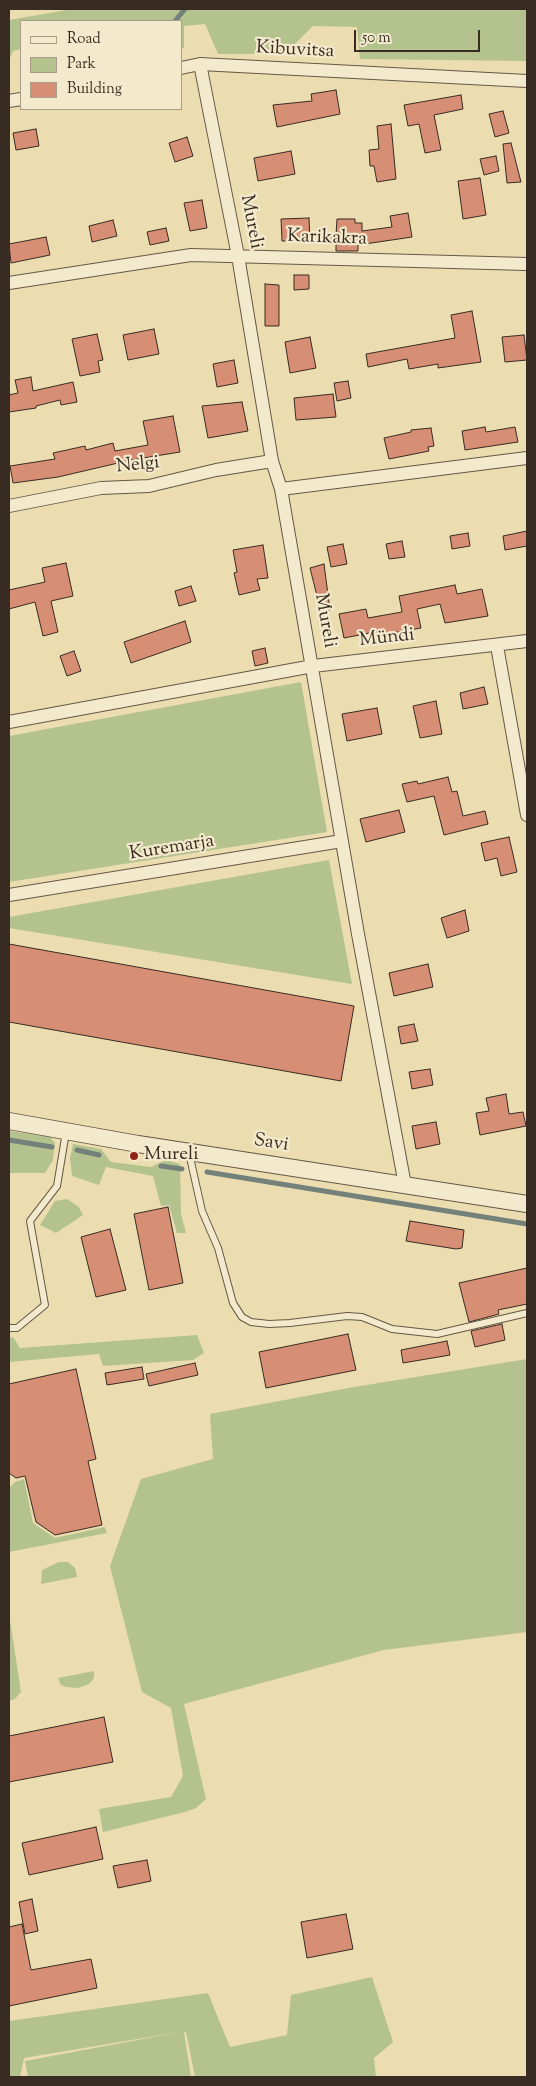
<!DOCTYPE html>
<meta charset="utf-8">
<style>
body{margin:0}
#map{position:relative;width:536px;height:2086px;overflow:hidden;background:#ecddb1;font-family:"Sorts Mill Goudy",serif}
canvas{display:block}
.frame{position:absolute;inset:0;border:10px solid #382b22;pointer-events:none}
.legend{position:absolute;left:20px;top:20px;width:162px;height:90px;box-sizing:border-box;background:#f3e9cc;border:1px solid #a89d88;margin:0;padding:6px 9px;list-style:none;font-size:15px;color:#382b22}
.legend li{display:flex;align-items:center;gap:10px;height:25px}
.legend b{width:25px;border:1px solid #a89d88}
.scale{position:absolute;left:354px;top:30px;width:126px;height:22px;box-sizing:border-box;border:2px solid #382b22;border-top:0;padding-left:6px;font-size:15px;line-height:18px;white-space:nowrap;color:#382b22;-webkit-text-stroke:4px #f3e9cc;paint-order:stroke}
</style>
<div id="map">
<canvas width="536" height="2086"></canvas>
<div class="frame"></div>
<ul class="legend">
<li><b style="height:6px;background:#f3e9cc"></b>Road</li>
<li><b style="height:14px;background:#b4c28e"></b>Park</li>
<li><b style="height:14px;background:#d68e74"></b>Building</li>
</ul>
<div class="scale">50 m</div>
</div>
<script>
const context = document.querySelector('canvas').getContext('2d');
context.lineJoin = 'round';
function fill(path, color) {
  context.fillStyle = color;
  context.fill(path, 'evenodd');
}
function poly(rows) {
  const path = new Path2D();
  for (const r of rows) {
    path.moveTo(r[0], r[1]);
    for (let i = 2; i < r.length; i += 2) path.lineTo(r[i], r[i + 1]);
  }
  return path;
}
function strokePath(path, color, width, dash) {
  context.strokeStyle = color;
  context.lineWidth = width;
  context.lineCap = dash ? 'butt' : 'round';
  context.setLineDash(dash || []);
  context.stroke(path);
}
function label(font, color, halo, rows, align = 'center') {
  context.font = font + ' "Sorts Mill Goudy",serif';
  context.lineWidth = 4.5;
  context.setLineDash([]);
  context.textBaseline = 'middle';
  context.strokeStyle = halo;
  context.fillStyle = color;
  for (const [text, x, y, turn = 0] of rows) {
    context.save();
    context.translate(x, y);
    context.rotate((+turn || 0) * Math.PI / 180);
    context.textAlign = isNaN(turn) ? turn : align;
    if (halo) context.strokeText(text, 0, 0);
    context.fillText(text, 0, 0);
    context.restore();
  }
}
fill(poly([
 [73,9,527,9,527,61,360,59,357,27,313,26,285,54,218,54,205,24,184,26,184,48,181,48,181,21,21,21,21,49,13,51,9,60,9,20],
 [301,682,327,832,9,882,9,736],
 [329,860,352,984,9,928,9,917],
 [9,1131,50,1137,55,1143,53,1160,45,1173,9,1173],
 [73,1144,101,1149,111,1162,151,1167,166,1160,180,1164,181,1214,186,1233,177,1233,169,1205,161,1206,153,1176,106,1167,99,1185,72,1176,70,1158],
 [67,1199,79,1207,83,1215,56,1233,40,1225,55,1201],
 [197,1335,204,1353,193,1360,103,1366,99,1354,9,1362,9,1338,13,1337,20,1348],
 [527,1359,527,1632,384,1650,184,1704,206,1799,196,1808,185,1812,103,1832,99,1809,171,1797,183,1776,171,1708,142,1692,110,1566,141,1479,213,1459,210,1414,354,1387],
 [24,1479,33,1523,55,1538,105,1527,107,1533,9,1552,9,1488,15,1482],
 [59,1562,68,1562,75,1568,77,1577,41,1584,42,1570],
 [9,1613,21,1692,15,1699,9,1701],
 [94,1671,94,1678,89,1684,78,1688,67,1687,61,1685,58,1678],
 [372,1977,393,2042,374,2058,376,2077,195,2077,186,2032,184,2032,191,2077,28,2077,25,2061,180,2032,24,2058,20,2077,9,2077,9,2021,208,1993,230,2047,287,2035,291,1995]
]), '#b4c28e');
strokePath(poly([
 [175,21,185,9],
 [9,1140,52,1147],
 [77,1150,99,1155],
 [161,1166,182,1169],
 [207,1172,527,1224]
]), '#73817a', 5);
const building = poly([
 [336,90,340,114,277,127,273,105,312,101,311,94,336,90],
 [461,95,463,109,434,115,441,150,425,153,419,124,408,126,404,105,461,95],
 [503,111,509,133,495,137,489,114,503,111],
 [391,124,396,179,377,182,374,166,370,166,369,150,379,149,377,126,391,124],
 [36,129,39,146,16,150,13,133,36,129],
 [187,137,193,156,175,162,169,143,187,137],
 [511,143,521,182,507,183,503,144,511,143],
 [291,151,295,174,258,181,254,158,291,151],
 [496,156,499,171,484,175,480,159,496,156],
 [480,178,486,215,463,219,458,181,480,178],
 [202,200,207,228,190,231,184,203,202,200],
 [408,213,412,237,358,245,358,251,336,251,336,243,327,243,326,237,336,235,337,219,355,219,355,223,362,223,362,231,392,227,390,216,408,213],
 [309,218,310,240,282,241,281,219,309,218],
 [113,220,117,236,92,242,89,226,113,220],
 [166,228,169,241,150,245,147,232,166,228],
 [46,237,50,255,11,263,9,244,46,237],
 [294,275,309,275,309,289,294,290,294,275],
 [265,284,279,285,279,326,265,326,265,284],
 [472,311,481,362,438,368,438,364,409,369,407,359,368,367,366,354,455,338,451,315,472,311],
 [154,329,159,354,128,360,123,335,154,329],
 [97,334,103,360,98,361,100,372,80,376,72,339,97,334],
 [524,335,527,360,505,362,502,337,524,335],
 [310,337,316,368,290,373,285,342,310,337],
 [234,360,238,383,217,387,213,364,234,360],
 [31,377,33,391,73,382,77,402,61,405,60,400,36,406,36,408,9,412,9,395,18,393,15,380,31,377],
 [348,381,351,398,337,401,334,383,348,381],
 [333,394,336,417,296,420,294,398,333,394],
 [242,402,248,431,208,438,202,406,242,402],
 [173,416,180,452,131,460,58,477,13,483,10,466,55,459,53,453,85,446,86,450,113,443,115,451,148,445,143,421,173,416],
 [485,427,486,432,515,427,518,442,465,450,462,431,485,427],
 [431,428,434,446,428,447,429,451,389,459,384,438,411,432,411,430,431,428],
 [527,531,527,546,505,550,503,536,527,531],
 [468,533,470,546,452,549,450,536,468,533],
 [402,541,405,557,389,559,386,544,402,541],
 [343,544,347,564,331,567,327,547,343,544],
 [263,545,268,578,257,579,260,590,239,595,234,573,237,572,233,550,263,545],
 [66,563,73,596,51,601,58,632,43,636,35,602,9,609,9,590,45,582,42,568,66,563],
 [324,564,330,610,321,612,310,568,324,564],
 [455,585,457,594,482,589,488,616,445,623,440,604,417,609,421,628,381,635,380,631,344,638,339,614,366,609,368,618,402,612,399,596,455,585],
 [191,586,196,601,179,606,175,591,191,586],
 [185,621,191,642,131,663,124,642,185,621],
 [265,648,268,663,255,666,252,651,265,648],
 [74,651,81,671,67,676,60,656,74,651],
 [484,687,488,704,463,709,460,693,484,687],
 [436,701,442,734,420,738,413,706,436,701],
 [377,708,382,734,347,741,342,714,377,708],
 [448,777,452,792,457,791,463,816,485,811,488,824,444,835,434,796,407,802,402,784,417,781,418,784,448,777],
 [399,810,405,832,366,842,360,819,399,810],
 [509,837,517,872,501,876,497,858,485,861,481,843,509,837],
 [465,910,469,931,447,938,441,918,465,910],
 [9,944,354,1006,341,1081,9,1022,9,944],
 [428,964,433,987,394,996,389,973,428,964],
 [414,1024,418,1041,401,1044,398,1027,414,1024],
 [430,1069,433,1085,412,1089,409,1072,430,1069],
 [506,1094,509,1114,523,1112,526,1126,480,1135,476,1113,489,1111,486,1098,506,1094],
 [436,1122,440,1144,416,1149,412,1126,436,1122],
 [168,1207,183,1283,149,1290,134,1214,168,1207],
 [410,1221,464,1230,462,1248,456,1249,406,1241,410,1221],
 [110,1229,126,1290,96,1297,81,1237,110,1229],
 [527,1268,527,1304,498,1310,499,1314,469,1322,459,1283,527,1268],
 [502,1324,505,1340,475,1347,471,1331,502,1324],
 [348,1334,356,1370,266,1388,259,1352,348,1334],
 [447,1341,450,1355,403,1363,401,1350,447,1341],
 [195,1363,198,1375,149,1386,146,1374,195,1363],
 [142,1367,144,1379,107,1385,105,1373,142,1367],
 [76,1369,96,1459,88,1461,102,1525,55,1535,36,1522,25,1476,16,1478,9,1473,9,1384,76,1369],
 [104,1717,113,1762,9,1782,9,1736,104,1717],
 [96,1827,103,1859,29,1875,22,1843,96,1827],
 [147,1860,151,1881,118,1888,113,1866,147,1860],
 [32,1899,38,1931,25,1934,19,1902,32,1899],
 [346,1914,353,1949,307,1958,301,1922,346,1914],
 [22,1924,31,1970,91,1959,97,1988,9,2006,9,1927,22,1924]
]);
fill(building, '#d68e74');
strokePath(building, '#382b22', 1);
const service = poly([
 [189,1153,202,1211,218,1248,233,1303,242,1317,251,1322,269,1324,290,1323,347,1316,362,1317,392,1329,437,1334,527,1313],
 [9,1328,17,1328,45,1305,30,1221,57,1186,66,1132]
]);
const minor = poly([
 [200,64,238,256,272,461,281,489,358,934,405,1185],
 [181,68,200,64,527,81],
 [9,101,21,99],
 [9,283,191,255,527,264],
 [281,489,527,458],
 [9,506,101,488,149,486,216,470,272,461],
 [497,646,527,815],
 [9,722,313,666,527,641],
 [9,895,342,841]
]);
const tertiary = poly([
 [9,1121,138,1144,527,1204]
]);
strokePath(service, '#655846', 8);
strokePath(minor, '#655846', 14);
strokePath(tertiary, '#655846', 18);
strokePath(service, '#f3e9cc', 6);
strokePath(minor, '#f3e9cc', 12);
strokePath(tertiary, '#f3e9cc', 16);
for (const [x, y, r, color] of [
 [134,1156,5,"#8f2418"]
]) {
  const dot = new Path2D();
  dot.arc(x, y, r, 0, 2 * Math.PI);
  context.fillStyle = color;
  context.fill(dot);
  strokePath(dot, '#f3e9cc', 2);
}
label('19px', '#382b22', '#f3e9cc', [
 ["Kibuvitsa",295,51,3],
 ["Mureli",250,222,79],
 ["Karikakra",327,239,2],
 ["Nelgi",138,466,-6],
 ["Mureli",324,621,80],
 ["Mündi",387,639,-6],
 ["Kuremarja",172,849,-9],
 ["Savi",271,1144,9]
]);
label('19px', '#382b22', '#f3e9cc', [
 ["Mureli",144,1156]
], 'left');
</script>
